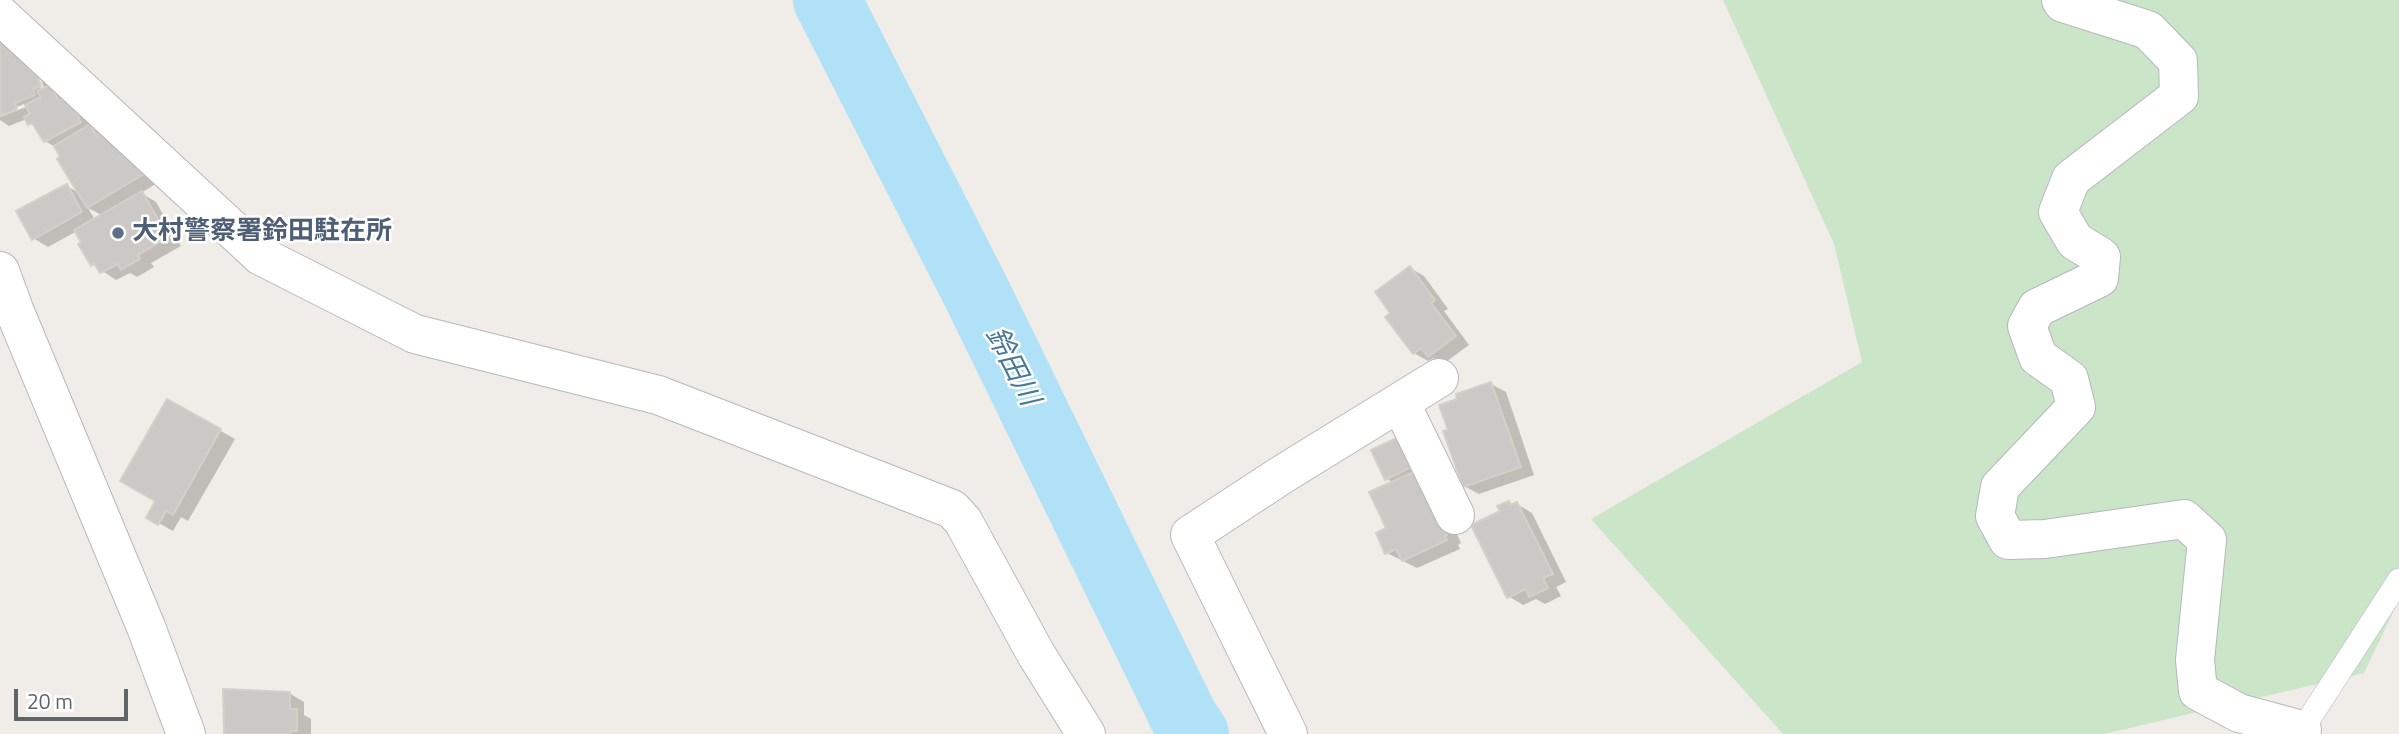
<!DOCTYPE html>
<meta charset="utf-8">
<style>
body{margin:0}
#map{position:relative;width:2399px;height:734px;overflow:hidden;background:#f0ede8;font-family:"Titillium Web",sans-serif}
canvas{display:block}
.scale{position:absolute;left:14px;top:689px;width:114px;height:32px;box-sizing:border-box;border:4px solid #5f6467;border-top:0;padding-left:9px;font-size:21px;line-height:24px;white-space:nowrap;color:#5f6467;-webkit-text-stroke:5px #fff;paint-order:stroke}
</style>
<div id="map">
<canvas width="2399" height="734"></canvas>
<div class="scale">20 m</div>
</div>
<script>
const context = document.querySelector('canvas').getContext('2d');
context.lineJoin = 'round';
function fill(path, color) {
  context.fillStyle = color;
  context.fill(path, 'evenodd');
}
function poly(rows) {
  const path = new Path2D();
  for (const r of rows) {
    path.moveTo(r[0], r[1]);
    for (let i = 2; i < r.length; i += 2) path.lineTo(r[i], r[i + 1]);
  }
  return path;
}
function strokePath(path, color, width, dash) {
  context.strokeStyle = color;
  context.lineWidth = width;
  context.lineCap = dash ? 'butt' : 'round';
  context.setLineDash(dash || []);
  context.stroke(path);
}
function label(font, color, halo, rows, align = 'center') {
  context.font = font + ' "Titillium Web","Noto Sans JP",sans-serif';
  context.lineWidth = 5;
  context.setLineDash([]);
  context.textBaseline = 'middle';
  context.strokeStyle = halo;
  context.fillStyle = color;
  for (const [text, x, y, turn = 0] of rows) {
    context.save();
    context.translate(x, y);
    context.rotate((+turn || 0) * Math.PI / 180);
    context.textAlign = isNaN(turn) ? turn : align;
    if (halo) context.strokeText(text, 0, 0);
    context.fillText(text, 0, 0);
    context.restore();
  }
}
fill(poly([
 [1723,0,2399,0,2399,600,2364,673,2104,734,1783,734,1591,519,1862,362,1834,244]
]), '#cbe5c8');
fill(poly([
 [0,36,82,106,93,128,117,142,157,183,141,193,156,202,181,246,151,263,154,267,137,277,130,273,116,280,92,264,77,231,48,247,33,238,67,186,79,193,57,148,45,141,37,128,30,123,27,119,9,126,0,120,0,117,26,107,24,104,0,114],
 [34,72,38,72,46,93,43,94],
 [88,208,94,211,103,216,95,220],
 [1410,268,1424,276,1448,309,1444,311,1469,345,1443,364,1433,358,1428,361,1414,353,1393,314],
 [1491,384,1506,392,1534,475,1479,494,1464,486,1450,431],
 [168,401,235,439,188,521,181,517,173,531,148,517,158,501],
 [1399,439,1436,489,1461,543,1458,545,1460,549,1417,568,1387,553,1394,483,1387,479],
 [1508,503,1514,506,1517,504,1532,513,1566,582,1556,587,1561,596,1545,604,1536,599,1523,605,1508,596,1502,512],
 [289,693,304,702,304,715,311,719,311,734,225,734]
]), '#0003');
strokePath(poly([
 [827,0,977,294,1184,718,1195,734]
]), '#b1e1f7', 68);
const building = poly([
 [6,39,11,53,18,51,25,59,30,70,34,68,41,86,33,89,35,95,15,103,17,109,0,116,0,42,6,39],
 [50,85,59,101,67,96,81,122,44,142,32,123,28,125,24,117,30,114,25,105,41,97,37,91,50,85],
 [90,124,96,135,102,131,144,174,87,208,57,159,60,157,54,146,90,124],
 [67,184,82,212,32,240,16,211,67,184],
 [142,191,168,237,138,255,140,259,121,270,118,264,100,273,94,263,91,266,78,244,81,242,74,230,142,191],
 [1410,266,1435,300,1431,303,1456,336,1428,357,1421,348,1413,354,1385,317,1390,313,1375,292,1410,266],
 [1491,382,1521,467,1463,487,1443,431,1448,430,1439,405,1457,399,1456,394,1491,382],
 [167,399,221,429,173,515,166,511,158,525,146,518,155,501,120,481,167,399],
 [1399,437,1413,466,1385,480,1371,450,1399,437],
 [1414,472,1421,479,1447,535,1445,536,1447,540,1402,561,1396,549,1385,554,1376,533,1386,528,1369,492,1414,472],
 [1509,501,1511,505,1517,502,1553,574,1543,578,1548,588,1529,597,1526,589,1507,598,1471,525,1500,511,1497,506,1509,501],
 [223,689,290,692,290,709,297,709,297,731,291,731,291,734,224,734,223,689]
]);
fill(building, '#ccc8c5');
strokePath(building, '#d4cfc7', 2);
const lane = poly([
 [2302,730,2399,580]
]);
const street = poly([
 [2061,0,2063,3,2148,30,2178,61,2179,96,2071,179,2058,212,2075,241,2101,257,2099,278,2037,308,2027,326,2038,357,2069,379,2076,407,2000,487,1995,516,2008,540,2045,539,2184,519,2207,540,2195,660,2198,691,2239,713,2302,730,2298,734],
 [0,15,261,256,415,334,658,395,952,509,963,521,1036,654,1086,734],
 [0,271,15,312,146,627,186,734],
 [1400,402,1455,515],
 [1288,734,1190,535,1283,474,1439,378]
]);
strokePath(lane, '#b5b8bb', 24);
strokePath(street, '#b5b8bb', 40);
strokePath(lane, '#fff', 23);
strokePath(street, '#fff', 38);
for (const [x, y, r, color] of [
 [118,233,7,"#5c6f8a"]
]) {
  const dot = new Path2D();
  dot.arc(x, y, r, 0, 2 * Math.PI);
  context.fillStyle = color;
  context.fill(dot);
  strokePath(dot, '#fff', 2.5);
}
label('bold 26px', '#4e5e75', '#fff', [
 ["大村警察署鈴田駐在所",132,233]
], 'left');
label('italic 28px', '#477898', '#fff', [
 ["鈴田川",1011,367,63]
]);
</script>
